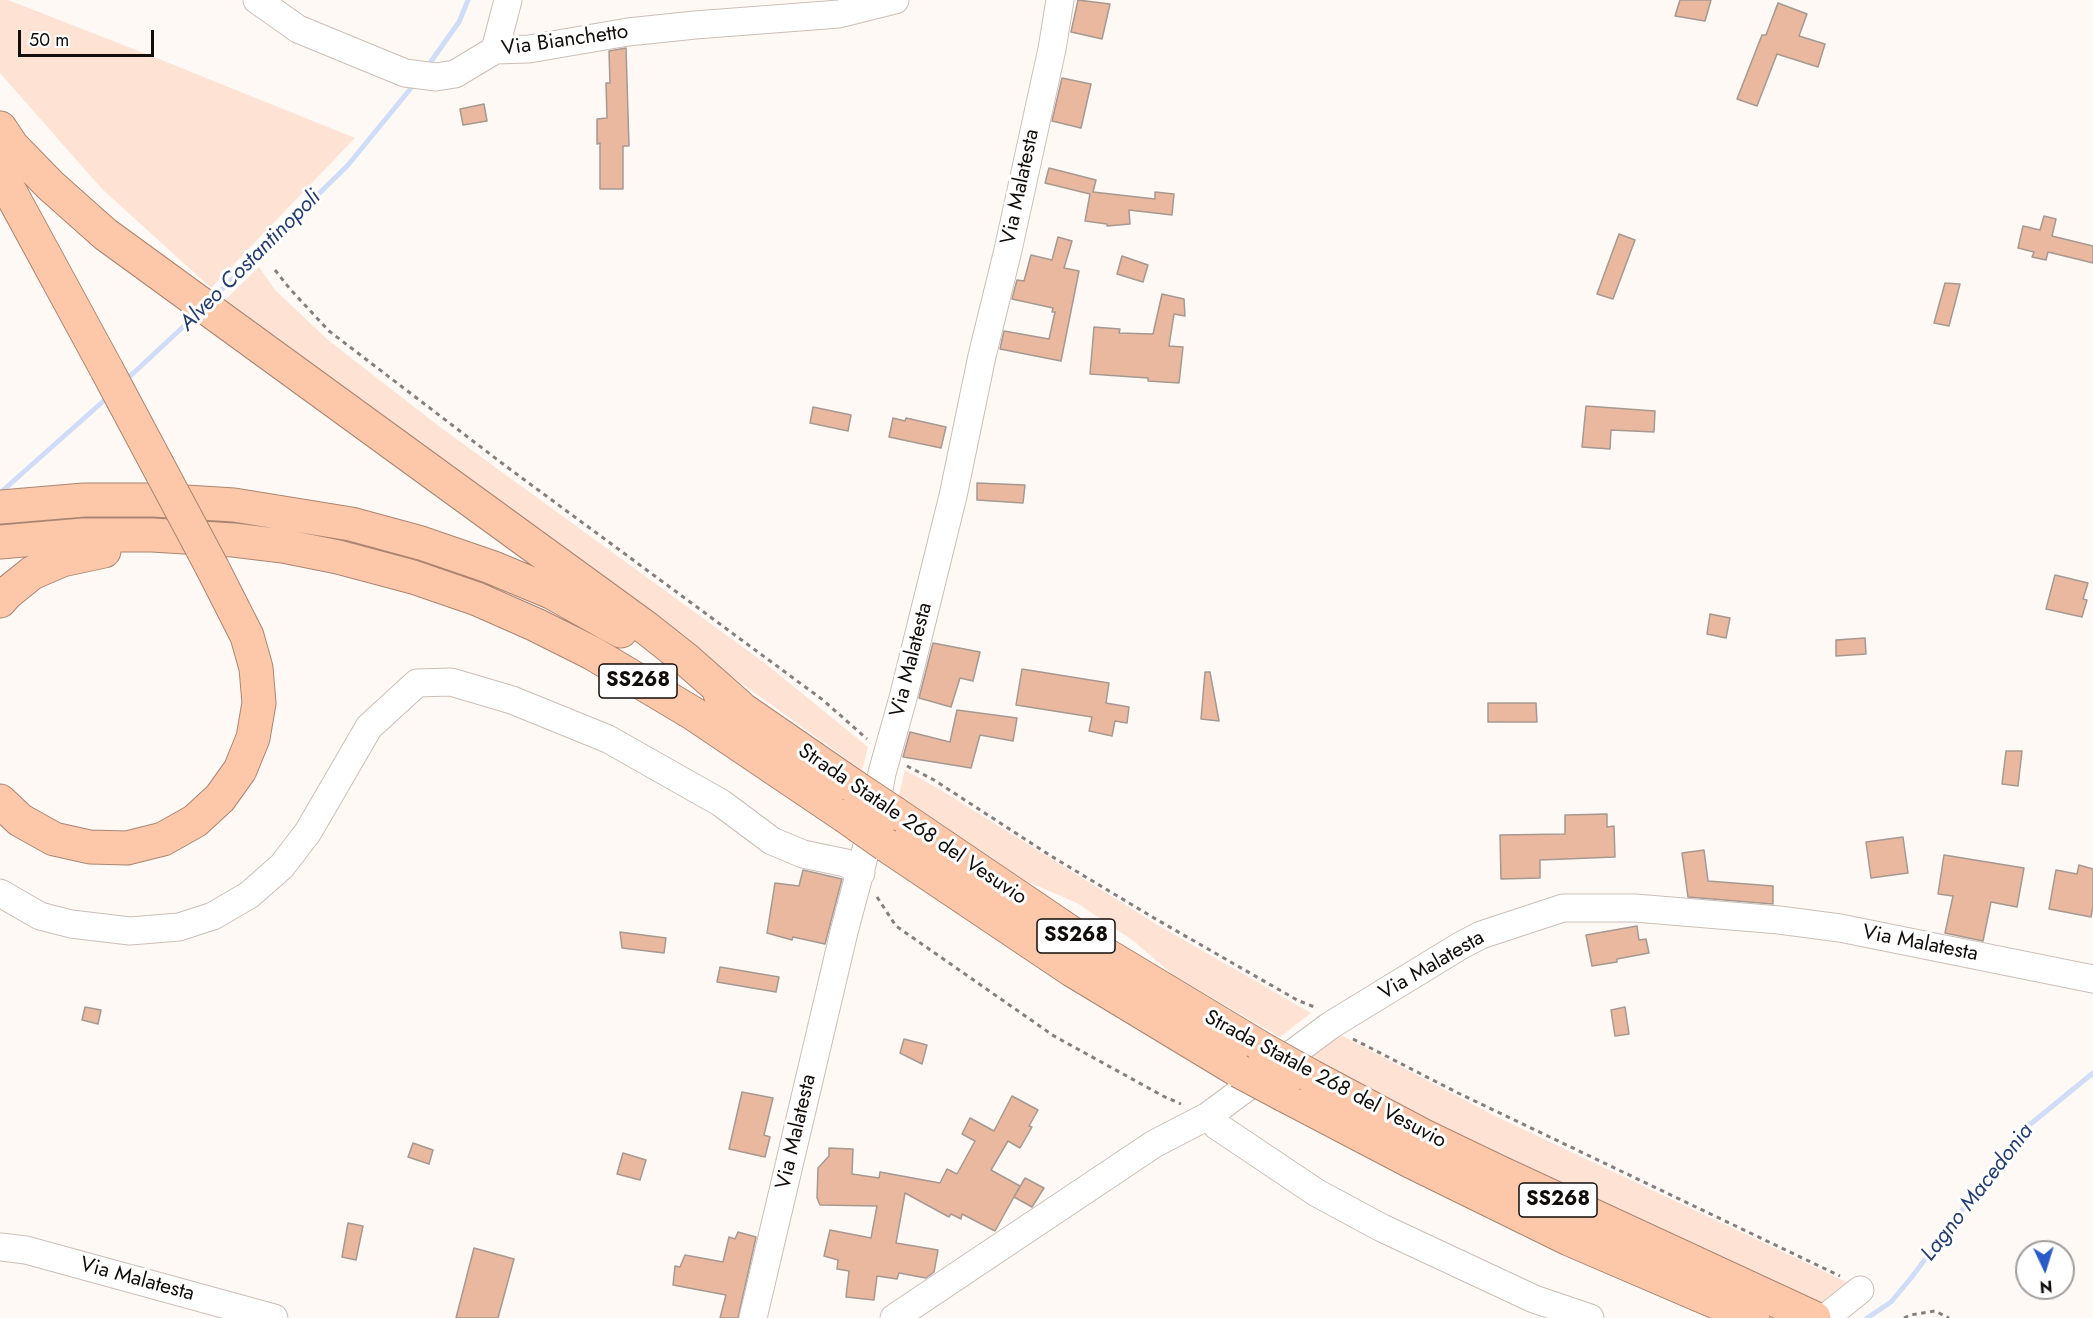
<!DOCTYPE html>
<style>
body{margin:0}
#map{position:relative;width:2093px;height:1318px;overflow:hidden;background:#fff9f6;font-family:Jost,sans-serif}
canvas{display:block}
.north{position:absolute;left:2015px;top:1240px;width:60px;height:60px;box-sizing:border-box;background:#fff;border:2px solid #a09e9d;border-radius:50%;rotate:176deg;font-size:16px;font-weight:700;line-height:24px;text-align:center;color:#110d0a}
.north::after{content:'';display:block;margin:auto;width:21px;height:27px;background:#295bc9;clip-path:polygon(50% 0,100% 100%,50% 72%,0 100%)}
.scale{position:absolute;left:18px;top:30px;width:136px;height:27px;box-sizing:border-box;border:3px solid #110d0a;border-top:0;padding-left:8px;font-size:18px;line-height:21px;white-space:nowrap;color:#110d0a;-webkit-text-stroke:4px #fff;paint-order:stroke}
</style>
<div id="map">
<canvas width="2093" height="1318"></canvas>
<div class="north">N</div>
<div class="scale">50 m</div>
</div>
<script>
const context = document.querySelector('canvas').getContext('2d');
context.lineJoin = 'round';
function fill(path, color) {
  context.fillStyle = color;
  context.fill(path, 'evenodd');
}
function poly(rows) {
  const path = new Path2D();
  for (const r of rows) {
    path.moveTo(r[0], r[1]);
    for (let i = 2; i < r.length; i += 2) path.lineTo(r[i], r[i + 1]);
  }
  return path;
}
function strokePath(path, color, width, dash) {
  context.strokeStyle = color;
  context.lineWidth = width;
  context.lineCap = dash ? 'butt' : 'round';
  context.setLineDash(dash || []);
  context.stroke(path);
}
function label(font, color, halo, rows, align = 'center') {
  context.font = font + ' Jost,sans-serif';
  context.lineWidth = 6;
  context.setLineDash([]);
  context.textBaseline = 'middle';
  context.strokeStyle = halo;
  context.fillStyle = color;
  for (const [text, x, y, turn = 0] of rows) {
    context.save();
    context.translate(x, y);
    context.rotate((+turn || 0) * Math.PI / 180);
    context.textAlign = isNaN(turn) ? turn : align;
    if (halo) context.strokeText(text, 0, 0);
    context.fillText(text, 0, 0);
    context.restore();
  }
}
fill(poly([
 [0,0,8,0,154,57,355,138,211,288,102,189,0,73],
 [259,267,275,290,328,340,440,427,766,664,868,747,862,770,581,568,223,302],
 [905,770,939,789,1161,927,1311,1013,1280,1037,1173,975,1135,942,1077,903,1026,881,899,795],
 [1335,1032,1493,1115,1857,1287,1830,1307,1557,1181,1433,1121,1305,1053]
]), '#fee2d3');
strokePath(poly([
 [427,67,459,22,468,0],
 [213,298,348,165,416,82],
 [126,380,198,313],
 [0,493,108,397],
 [1867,1318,1891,1302,1911,1278,2022,1131,2093,1073]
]), '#cfddf8', 5);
const building = poly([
 [1078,0,1110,4,1102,39,1071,32,1078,0],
 [1680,0,1711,0,1705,21,1675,16,1680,0],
 [1778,3,1807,14,1799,36,1825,44,1818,67,1777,54,1757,106,1737,99,1762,35,1766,35,1778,3],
 [626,48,629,146,623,146,623,189,600,189,600,143,597,144,597,119,607,118,606,83,610,83,609,51,626,48],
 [1062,78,1091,84,1081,128,1052,121,1062,78],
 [484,104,487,121,463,125,460,109,484,104],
 [1049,168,1096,180,1093,192,1155,199,1155,192,1174,194,1172,215,1129,210,1130,224,1107,226,1107,224,1085,221,1090,194,1045,183,1049,168],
 [2044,216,2056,219,2052,236,2093,246,2093,263,2048,252,2046,260,2032,257,2034,252,2018,248,2023,226,2040,230,2044,216],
 [1619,234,1635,240,1613,299,1597,294,1619,234],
 [1058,237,1072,241,1064,268,1079,271,1061,361,1000,349,1004,331,1049,339,1055,312,1052,312,1053,308,1012,299,1017,280,1024,281,1031,255,1052,260,1058,237],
 [1122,256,1148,265,1143,282,1117,274,1122,256],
 [1945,283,1960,284,1949,326,1934,323,1945,283],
 [1162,294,1184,299,1185,316,1174,314,1169,346,1183,347,1179,383,1148,381,1148,378,1090,374,1094,327,1120,329,1119,333,1153,334,1162,294],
 [1586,406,1655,411,1654,432,1611,430,1610,449,1582,447,1586,406],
 [813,407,851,415,848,431,810,423,813,407],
 [893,418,905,421,906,418,946,427,941,448,889,437,893,418],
 [977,483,1025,485,1023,503,977,500,977,483],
 [2055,575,2088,583,2083,599,2087,600,2082,617,2046,609,2055,575],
 [1710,614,1730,618,1726,638,1707,634,1710,614],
 [1865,638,1866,654,1836,656,1836,640,1865,638],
 [933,643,980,652,973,681,960,678,951,707,919,698,933,643],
 [1022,669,1109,683,1106,703,1129,707,1127,723,1115,721,1112,736,1089,731,1092,717,1016,705,1022,669],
 [1205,672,1210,672,1219,721,1201,719,1205,672],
 [1488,703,1536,703,1537,722,1488,722,1488,703],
 [957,710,1017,718,1013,741,980,735,971,768,903,757,910,732,950,742,957,710],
 [2006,751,2022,751,2018,786,2002,784,2006,751],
 [1607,814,1607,827,1614,826,1615,857,1540,860,1540,878,1501,879,1500,835,1565,834,1565,815,1607,814],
 [1903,837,1908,873,1871,878,1866,842,1903,837],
 [1704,850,1708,881,1773,886,1773,904,1688,897,1682,853,1704,850],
 [1944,855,2024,868,2017,907,1991,902,1983,941,1945,933,1953,896,1938,894,1944,855],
 [2079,865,2093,869,2093,906,2091,917,2049,909,2056,870,2077,874,2079,865],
 [803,870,842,879,825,944,793,937,792,940,767,933,775,883,799,886,803,870],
 [1637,926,1639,940,1646,939,1649,953,1617,959,1617,962,1592,966,1586,935,1637,926],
 [620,932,666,938,664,953,622,948,620,932],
 [720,967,779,977,776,992,717,982,720,967],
 [85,1007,101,1010,98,1024,82,1020,85,1007],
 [1625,1007,1629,1034,1615,1036,1611,1010,1625,1007],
 [904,1039,927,1045,922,1064,900,1053,904,1039],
 [742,1092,773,1098,764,1135,770,1137,765,1157,729,1149,742,1092],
 [1012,1096,1038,1110,1029,1126,1032,1127,1020,1148,1008,1141,991,1170,1020,1186,995,1231,962,1214,961,1219,951,1214,949,1217,905,1193,896,1243,938,1250,934,1272,926,1278,899,1273,897,1279,877,1276,874,1300,846,1297,849,1271,837,1269,838,1260,824,1256,830,1230,871,1238,877,1206,820,1205,817,1198,818,1168,829,1156,829,1148,853,1149,852,1174,879,1178,880,1172,940,1183,947,1169,957,1174,975,1141,962,1134,970,1118,994,1131,1012,1096],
 [413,1143,433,1150,429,1164,408,1157,413,1143],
 [623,1153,646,1160,640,1180,617,1174,623,1153],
 [1025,1178,1044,1188,1032,1207,1014,1197,1025,1178],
 [348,1223,363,1226,356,1260,342,1257,348,1223],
 [738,1232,756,1237,738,1318,720,1318,726,1295,673,1285,675,1266,680,1267,685,1255,723,1262,729,1237,735,1239,738,1232],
 [474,1248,514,1259,498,1318,456,1318,474,1248]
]);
fill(building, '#e9b89e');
strokePath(building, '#a69992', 1.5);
const minor = poly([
 [257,0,298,29,405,73,436,77,455,74,495,50,529,49,628,32,695,25,839,14,895,0],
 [495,50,508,0],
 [0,893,40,916,71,924,130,931,179,927,213,916,249,895,282,866,308,832,369,727,417,683,451,682,512,700,608,739,721,803,772,841,803,854,846,863,861,873],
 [1208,1116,1217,1126,1317,1193,1382,1228,1534,1299,1590,1318],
 [0,1247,26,1250,274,1318],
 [753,1318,844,932,873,823,882,773,903,698,953,496,982,356,1008,250,1052,49,1060,0],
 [894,1318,1154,1144,1208,1116,1331,1025,1460,946,1481,935,1563,908,1635,908,1779,920,1840,928,2093,979],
 [1825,1318,1860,1290]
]);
const highway = poly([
 [0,128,12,146,50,185,105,234,645,627,688,661,739,706],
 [0,173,107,370],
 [0,507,84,500,154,500,234,505,351,524,421,543,491,567,551,592,621,631],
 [0,542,83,535,152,535,233,540,283,546,338,557,413,577,477,599,536,625,592,653,694,714,845,816],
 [0,601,6,594,32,573,62,560,104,551],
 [720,694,852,785],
 [0,801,20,820,54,839,90,847,127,848,163,839,195,821,220,798,240,770,253,738,259,703,256,668,247,636,213,569],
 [894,813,1086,943,1264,1050],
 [886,845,1072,970,1239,1071],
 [1309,1075,1422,1135,1501,1173,1814,1318],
 [1284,1095,1410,1161,1569,1239,1753,1318]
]);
strokePath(minor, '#ccbeb7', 29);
strokePath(highway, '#aa8672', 35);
strokePath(poly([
 [275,270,290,289,329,331,507,467,823,700,867,739],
 [907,766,934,780,1051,856,1154,918,1297,1000,1317,1008],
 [877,897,896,926,1054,1036,1163,1096,1181,1104],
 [1353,1039,1458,1093,1840,1276],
 [1904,1318,1910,1315,1935,1311,1949,1318]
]), '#85807d', 3, [4.5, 4.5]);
strokePath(minor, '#fff', 27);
strokePath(highway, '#fdc7aa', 33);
const highwayBridge = poly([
 [107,370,213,569],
 [852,785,894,813],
 [845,816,886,845],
 [1264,1050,1309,1075],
 [1239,1071,1284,1095]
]);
strokePath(highwayBridge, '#aa8672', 35, []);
strokePath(highwayBridge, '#fdc7aa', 33);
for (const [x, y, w] of [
 [638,681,78],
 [1076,936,78],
 [1558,1200,78]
]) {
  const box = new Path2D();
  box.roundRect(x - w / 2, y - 17, w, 34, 4.5);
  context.fillStyle = '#fff';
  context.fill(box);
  strokePath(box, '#110d0a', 1.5);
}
label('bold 20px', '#110d0a', null, [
 ["SS268",638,681],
 ["SS268",1076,936],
 ["SS268",1558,1200]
]);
label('21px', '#110d0a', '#fff', [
 ["Via Bianchetto",565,41,-8],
 ["Via Malatesta",1021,187,-78],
 ["Via Malatesta",912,660,-76],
 ["Strada Statale 268 del Vesuvio",912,825,34],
 ["Via Malatesta",1920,944,11],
 ["Via Malatesta",1432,966,-30],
 ["Strada Statale 268 del Vesuvio",1325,1080,28],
 ["Via Malatesta",797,1132,-77],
 ["Via Malatesta",137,1280,15]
]);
label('italic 22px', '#233d72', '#fff', [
 ["Alveo Costantinopoli",251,261,-45],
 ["Lagno Macedonia",1978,1193,-52]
]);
</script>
